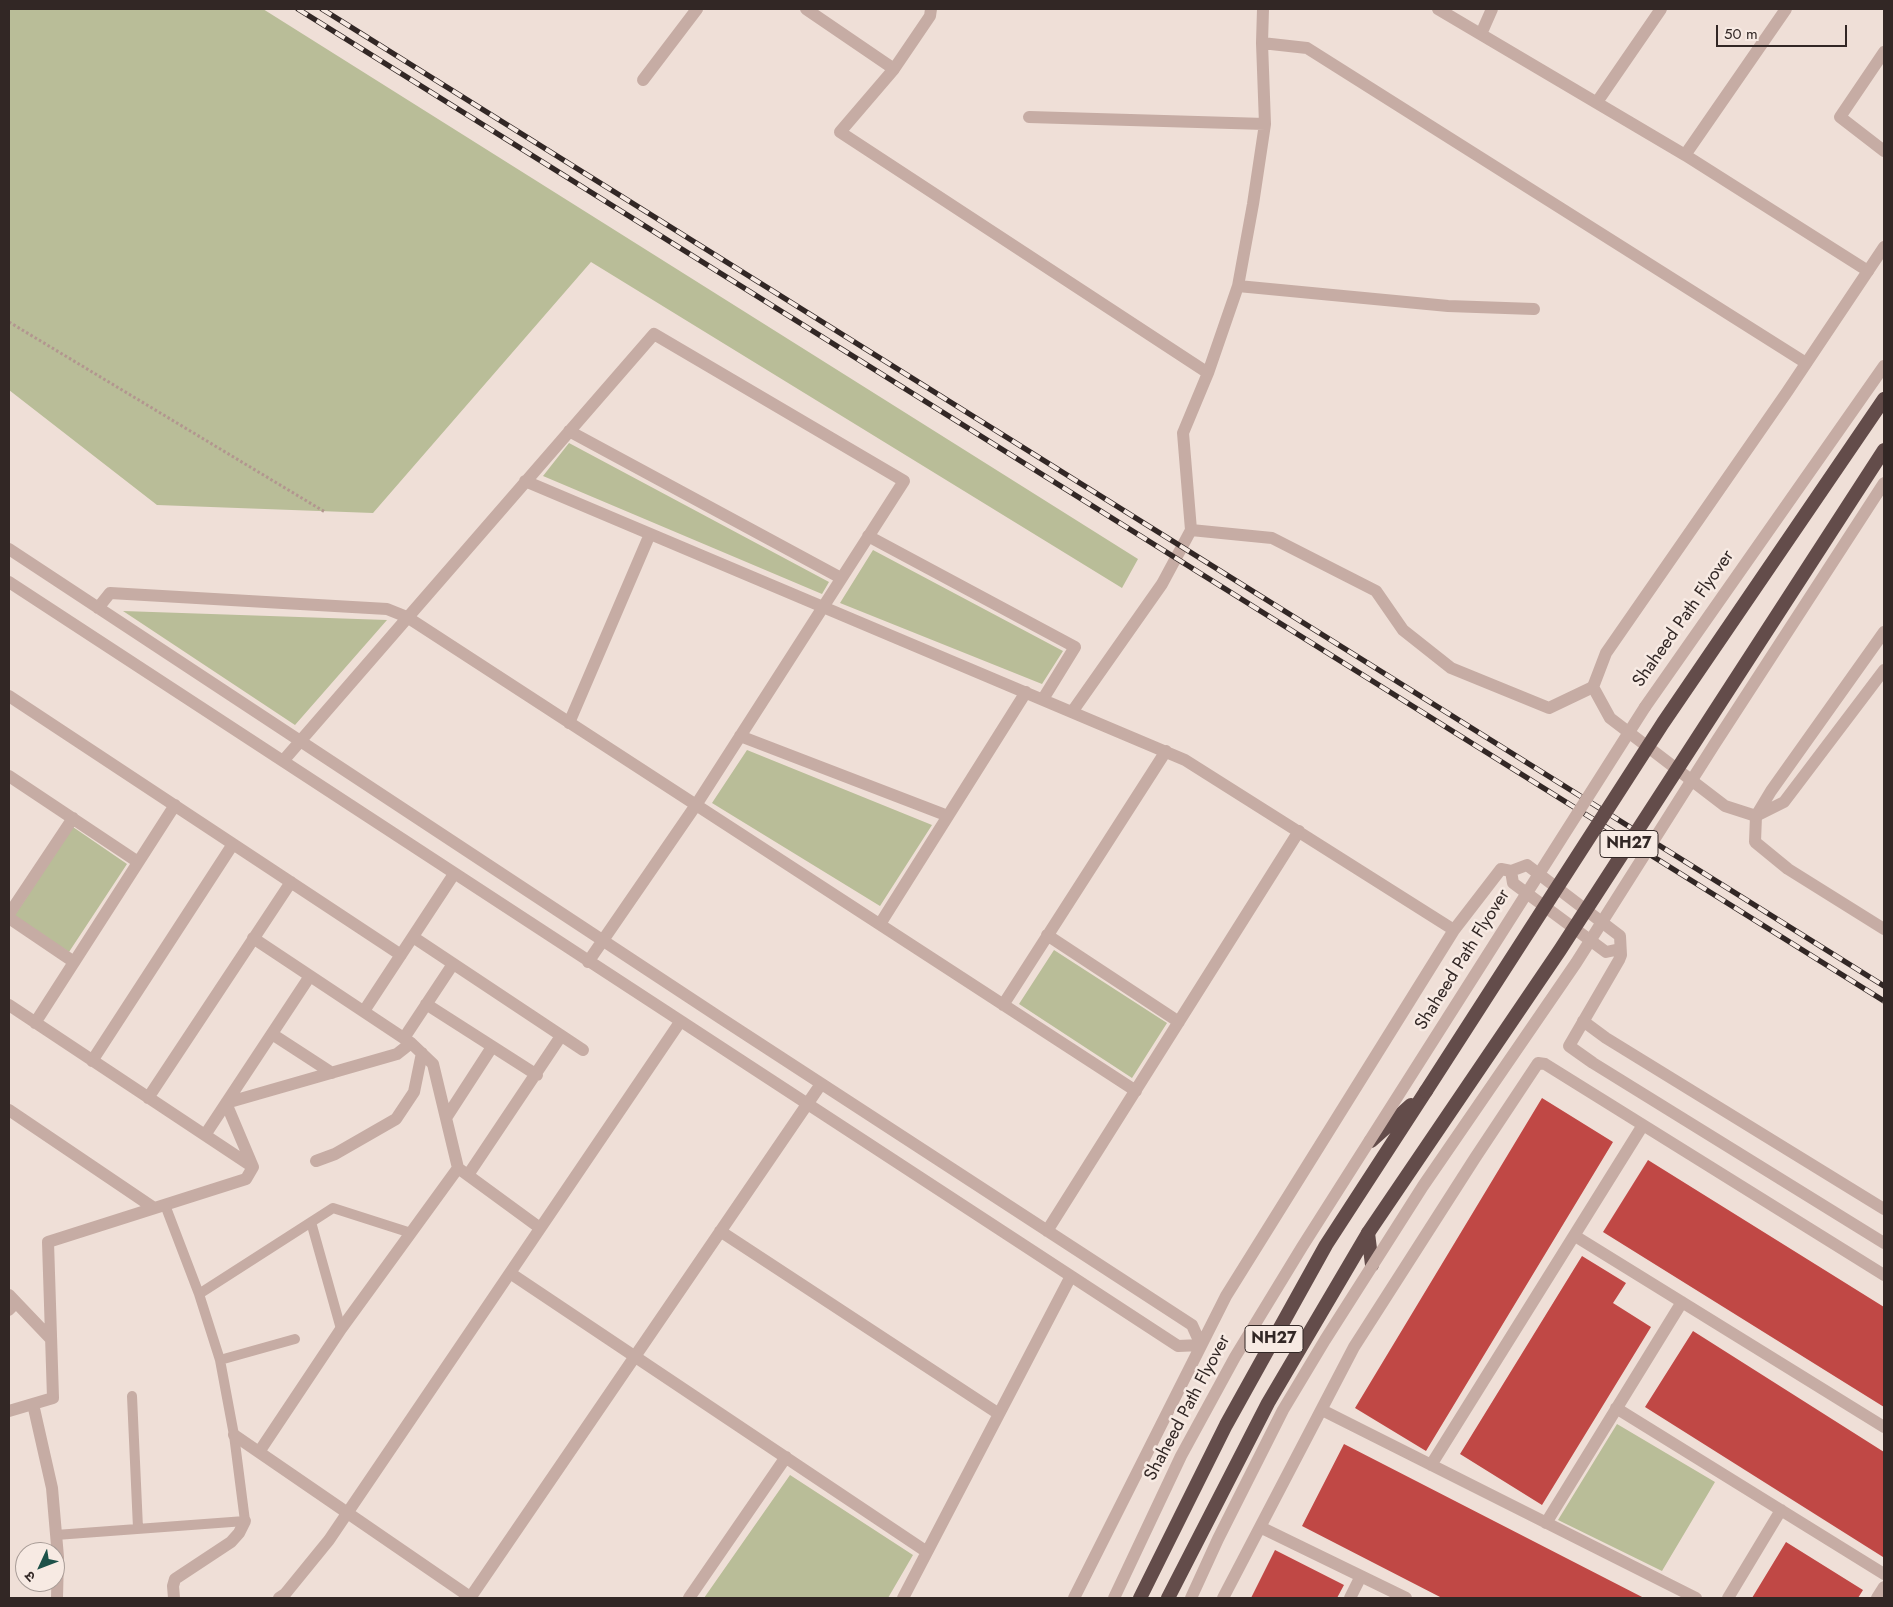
<!DOCTYPE html>
<meta charset="utf-8">
<style>
body{margin:0}
#map{position:relative;width:1893px;height:1607px;overflow:hidden;background:#efdfd7;font-family:Jost,"Noto Sans Devanagari",sans-serif}
canvas{display:block}
.frame{position:absolute;inset:0;border:10px solid #322725;pointer-events:none}
.north{position:absolute;left:15px;top:1542px;width:50px;height:50px;box-sizing:border-box;background:#f7eae3;border:1px solid #a89c97;border-radius:50%;rotate:227deg;font-size:14px;font-weight:700;line-height:20px;text-align:center;color:#322725}
.north::after{content:'';display:block;margin:auto;width:18px;height:22px;background:#1d5149;clip-path:polygon(50% 0,100% 100%,50% 72%,0 100%)}
.scale{position:absolute;left:1716px;top:25px;width:131px;height:22px;box-sizing:border-box;border:2px solid #322725;border-top:0;padding-left:6px;font-size:15px;line-height:18px;white-space:nowrap;color:#322725;-webkit-text-stroke:4px #f7eae3;paint-order:stroke}
</style>
<div id="map">
<canvas width="1893" height="1607"></canvas>
<div class="frame"></div>
<div class="north">उ</div>
<div class="scale">50 m</div>
</div>
<script>
const context = document.querySelector('canvas').getContext('2d');
context.lineJoin = 'round';
function fill(path, color) {
  context.fillStyle = color;
  context.fill(path, 'evenodd');
}
function poly(rows) {
  const path = new Path2D();
  for (const r of rows) {
    path.moveTo(r[0], r[1]);
    for (let i = 2; i < r.length; i += 2) path.lineTo(r[i], r[i + 1]);
  }
  return path;
}
function strokePath(path, color, width, dash) {
  context.strokeStyle = color;
  context.lineWidth = width;
  context.lineCap = dash ? 'butt' : 'round';
  context.setLineDash(dash || []);
  context.stroke(path);
}
function label(font, color, halo, rows, align = 'center') {
  context.font = font + ' Jost,sans-serif';
  context.lineWidth = 5;
  context.setLineDash([]);
  context.textBaseline = 'middle';
  context.strokeStyle = halo;
  context.fillStyle = color;
  for (const [text, x, y, turn = 0] of rows) {
    context.save();
    context.translate(x, y);
    context.rotate((+turn || 0) * Math.PI / 180);
    context.textAlign = isNaN(turn) ? turn : align;
    if (halo) context.strokeText(text, 0, 0);
    context.fillText(text, 0, 0);
    context.restore();
  }
}
fill(poly([
 [9,9,263,9,1138,559,1122,588,591,262,373,513,157,505,9,390],
 [569,443,829,582,822,594,543,476],
 [873,550,1063,651,1042,684,840,603],
 [123,611,387,620,295,725],
 [747,750,932,825,880,906,712,803],
 [73,827,127,864,69,952,14,916],
 [1054,950,1167,1023,1132,1078,1019,1004],
 [1617,1424,1715,1482,1662,1571,1558,1520],
 [790,1475,913,1555,888,1598,704,1598]
]), '#b9bd98');
fill(poly([
 [1542,1098,1613,1142,1426,1451,1355,1408],
 [1648,1160,1884,1307,1884,1407,1603,1232],
 [1582,1256,1626,1283,1613,1303,1651,1327,1542,1505,1460,1454],
 [1693,1331,1884,1452,1883,1557,1645,1407],
 [1344,1444,1644,1598,1442,1598,1302,1526],
 [1786,1542,1863,1590,1858,1598,1752,1598],
 [1275,1550,1344,1585,1337,1598,1251,1598]
]), '#c04845');
strokePath(poly([
 [9,322,325,512]
]), '#b2968f', 3, [2.5, 2.5]);
strokePath(poly([
 [311,1222,341,1329],
 [199,1294,333,1208,411,1233],
 [9,1311,17,1303],
 [220,1360,295,1339],
 [132,1396,138,1528],
 [56,1535,245,1521,234,1435,220,1360,199,1294,165,1205]
]), '#c6aca4', 10);
strokePath(poly([
 [806,9,894,69],
 [931,9,930,16,894,69,840,132,1208,373],
 [1438,9,1685,155],
 [1786,9,1685,155,1868,271],
 [1481,34,1492,9],
 [1262,43,1307,48,1806,363],
 [1884,52,1840,117,1884,151],
 [643,80,697,9],
 [1597,102,1661,9],
 [1029,117,1265,124],
 [1238,286,1448,306,1534,309],
 [569,431,841,578],
 [525,481,1185,760,1454,930],
 [1191,530,1272,538,1376,591,1403,630,1451,668,1549,708,1593,687],
 [868,536,1075,647,1043,699],
 [9,549,722,1019,1192,1325,1201,1345,1178,1346,9,582],
 [98,608,110,593,387,609,407,617,1136,1091],
 [9,696,401,955],
 [1072,712,1162,584,1191,530,1183,433,1208,373,1238,286,1253,204,1265,124,1262,43,1263,9],
 [569,723,650,534],
 [740,736,948,816],
 [283,761,654,334,904,481,696,805,588,962],
 [9,776,138,862],
 [1756,816,1755,842,1788,869,1884,929],
 [1511,871,1513,883,1606,952,1620,949],
 [9,914,73,818],
 [9,918,74,962],
 [880,924,1026,692],
 [1047,935,1179,1022],
 [413,937,583,1050],
 [253,938,411,1043,433,1064,458,1168,540,1228],
 [426,1004,537,1075],
 [9,1005,253,1167],
 [1003,1005,1166,751],
 [364,1011,454,874],
 [1583,1021,1606,1038,1884,1209],
 [35,1023,175,805],
 [272,1034,332,1073],
 [404,1038,453,964],
 [92,1061,233,844],
 [148,1098,291,882],
 [9,1110,154,1208],
 [446,1118,492,1047],
 [205,1135,310,976],
 [316,1161,335,1154,396,1119,414,1092,422,1053],
 [253,1167,226,1103,397,1054,411,1043],
 [468,1175,561,1036],
 [720,1231,999,1414],
 [1047,1231,1299,831],
 [1575,1236,1884,1427],
 [510,1273,927,1552],
 [9,1295,51,1339],
 [33,1404,52,1488,58,1557,57,1598],
 [1616,1408,1884,1574],
 [1322,1410,1696,1598],
 [9,1411,53,1398,48,1242,246,1179,253,1167],
 [234,1435,470,1597],
 [259,1452,341,1329,458,1168],
 [1431,1465,1643,1125],
 [1546,1523,1682,1302],
 [1260,1527,1406,1598],
 [174,1598,173,1586,175,1579,231,1542,239,1533,245,1521],
 [279,1598,285,1594,329,1540,680,1022],
 [470,1598,821,1084],
 [689,1598,786,1457],
 [903,1598,1071,1276],
 [1074,1598,1226,1296,1454,930,1501,869,1511,871,1527,865,1620,936,1621,955,1619,960,1569,1046,1593,1063,1884,1243],
 [1223,1598,1354,1347,1475,1158,1538,1063,1545,1064,1884,1275],
 [1350,1598,1361,1576],
 [1728,1598,1781,1510],
 [1877,1598,1884,1587]
]), '#c6aca4', 12);
strokePath(poly([
 [1884,247,1787,392,1606,653,1593,687,1610,718,1725,806,1756,816,1784,802,1884,670],
 [1645,707,1884,366],
 [1756,816,1771,791,1884,632]
]), '#c6aca4', 12);
strokePath(poly([
 [1371,1141,1411,1105],
 [1368,1233,1372,1265],
 [1140,1598,1226,1425,1326,1245,1426,1091],
 [1168,1598,1268,1403,1368,1233]
]), '#634c4a', 14);
const rail = poly([
 [298,9,1884,1001],
 [322,9,1884,986]
]);
strokePath(rail, '#322725', 5.5);
strokePath(rail, '#f7eae3', 4, [11]);
strokePath(poly([
 [1114,1598,1181,1456,1235,1357,1302,1247,1645,707],
 [1191,1598,1218,1539,1283,1410,1325,1340,1423,1186,1576,963,1714,745,1884,483]
]), '#c6aca4', 12);
strokePath(poly([
 [1426,1091,1663,723,1884,399],
 [1368,1233,1560,950,1884,450]
]), '#634c4a', 14);
for (const [x, y, w] of [
 [1629,844,58],
 [1274,1339,58]
]) {
  const box = new Path2D();
  box.roundRect(x - w / 2, y - 13.5, w, 27, 4);
  context.fillStyle = '#f7eae3';
  context.fill(box);
  strokePath(box, '#322725', 1);
}
label('bold 16px', '#322725', null, [
 ["NH27",1629,844],
 ["NH27",1274,1339]
]);
label('18px', '#322725', '#f7eae3', [
 ["Shaheed Path Flyover",1684,619,-55],
 ["Shaheed Path Flyover",1463,960,-58],
 ["Shaheed Path Flyover",1188,1408,-62]
]);
</script>
